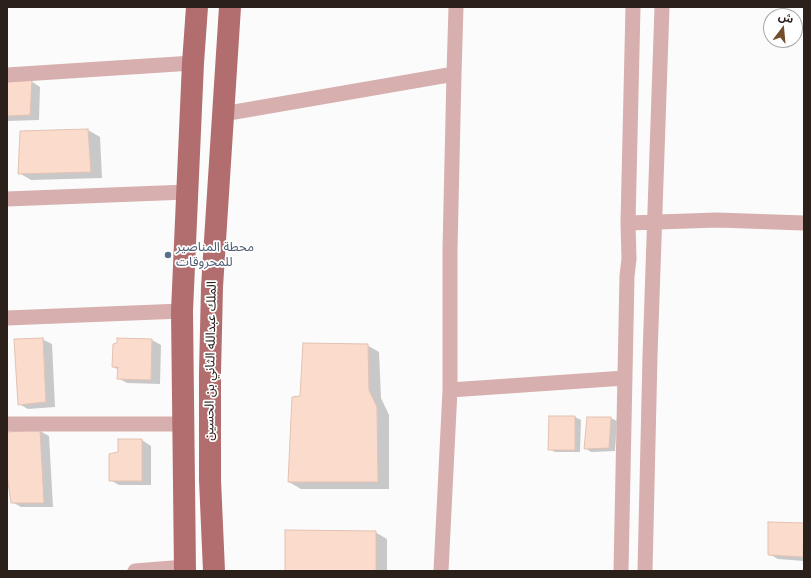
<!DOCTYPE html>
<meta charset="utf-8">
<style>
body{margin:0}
#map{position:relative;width:811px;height:578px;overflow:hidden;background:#fbfbfb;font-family:"DM Sans","Noto Sans Arabic",sans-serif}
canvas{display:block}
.frame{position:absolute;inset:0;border:8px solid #2c201b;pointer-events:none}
.north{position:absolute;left:763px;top:8px;width:40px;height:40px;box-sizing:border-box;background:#fff;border:1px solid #aba6a4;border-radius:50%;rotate:16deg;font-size:11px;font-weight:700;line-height:16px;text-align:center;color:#2c201b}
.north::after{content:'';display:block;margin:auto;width:14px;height:18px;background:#744e2b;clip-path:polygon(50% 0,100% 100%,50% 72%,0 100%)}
</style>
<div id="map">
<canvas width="811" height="578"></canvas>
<div class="frame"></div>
<div class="north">ش</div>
</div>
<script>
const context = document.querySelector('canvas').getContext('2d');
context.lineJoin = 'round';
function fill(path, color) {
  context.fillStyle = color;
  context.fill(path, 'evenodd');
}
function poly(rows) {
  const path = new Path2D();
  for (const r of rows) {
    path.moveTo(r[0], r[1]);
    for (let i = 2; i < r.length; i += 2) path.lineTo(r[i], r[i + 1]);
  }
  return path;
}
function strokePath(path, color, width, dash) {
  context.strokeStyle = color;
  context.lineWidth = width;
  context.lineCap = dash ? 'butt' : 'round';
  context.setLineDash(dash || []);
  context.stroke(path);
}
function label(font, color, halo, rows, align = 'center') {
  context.font = font + ' "DM Sans","Noto Sans Arabic",sans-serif';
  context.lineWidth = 3.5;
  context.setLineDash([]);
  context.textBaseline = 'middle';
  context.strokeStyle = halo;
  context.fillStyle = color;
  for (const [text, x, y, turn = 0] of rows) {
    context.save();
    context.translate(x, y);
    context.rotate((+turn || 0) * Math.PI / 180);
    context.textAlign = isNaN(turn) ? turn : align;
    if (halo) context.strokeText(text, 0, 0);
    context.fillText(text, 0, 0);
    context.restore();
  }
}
fill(poly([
 [31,81,40,87,39,120,7,121,7,83],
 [88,130,100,137,102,178,31,180,19,173],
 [42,339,52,344,55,407,28,409,19,404],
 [118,339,152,340,161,345,160,384,127,383,118,378,119,370,113,367],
 [367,345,379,352,381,398,389,415,389,489,301,489,289,482,300,396],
 [550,417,575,417,581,420,580,452,555,452,549,449],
 [611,418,617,421,615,451,591,452,585,448],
 [40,431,49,436,53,507,21,507,12,502,7,468,7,433],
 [142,440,151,446,151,485,119,485,110,480,119,453],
 [804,524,804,561,778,559,769,554],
 [375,532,387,539,387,571,286,571]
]), '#0003');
const building = poly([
 [32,80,30,115,7,116,7,82,32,80],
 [88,129,91,172,18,174,20,131,88,129],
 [43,338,46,402,18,405,14,339,43,338],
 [117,338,152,339,151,380,117,379,118,367,112,367,113,344,117,343,117,338],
 [303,343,368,344,369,390,377,407,378,482,288,482,292,397,300,396,303,343],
 [549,416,575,416,575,450,548,450,549,416],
 [587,417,611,417,609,448,584,449,587,417],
 [40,430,44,503,11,503,7,475,7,432,40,430],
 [118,439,142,439,142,481,109,481,109,454,118,452,118,439],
 [768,522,804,523,803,557,768,555,768,522],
 [285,530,376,531,376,571,285,571,285,530]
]);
fill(building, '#fbdbcb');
strokePath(building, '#e2c2b2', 1);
strokePath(poly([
 [7,75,193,63],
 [223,114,454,74],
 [7,199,187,192],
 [628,223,717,220,804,223],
 [7,318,182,311],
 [450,390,625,378],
 [7,424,183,424],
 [135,571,185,567],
 [441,571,450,390,450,249,454,74,456,7],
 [621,571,627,276,629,259,628,223,633,7],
 [645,571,650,356,662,7]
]), '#d6afae', 15);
strokePath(poly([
 [185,571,182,311,193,63,197,7],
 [214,571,210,480,210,373,212,287,230,7]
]), '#b26e6e', 22);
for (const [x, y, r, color] of [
 [168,255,4,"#5c6f8a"]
]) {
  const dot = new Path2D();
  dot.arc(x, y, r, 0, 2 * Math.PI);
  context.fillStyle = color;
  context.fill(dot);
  strokePath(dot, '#fff', 1.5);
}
label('13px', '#4e5e75', '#fff', [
 ["محطة المناصير",176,248],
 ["للمحروقات",176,263]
], 'left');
label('13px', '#2c201b', '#fff', [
 ["الملك عبدالله الثاني بن الحسين",211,361,-89]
]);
</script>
